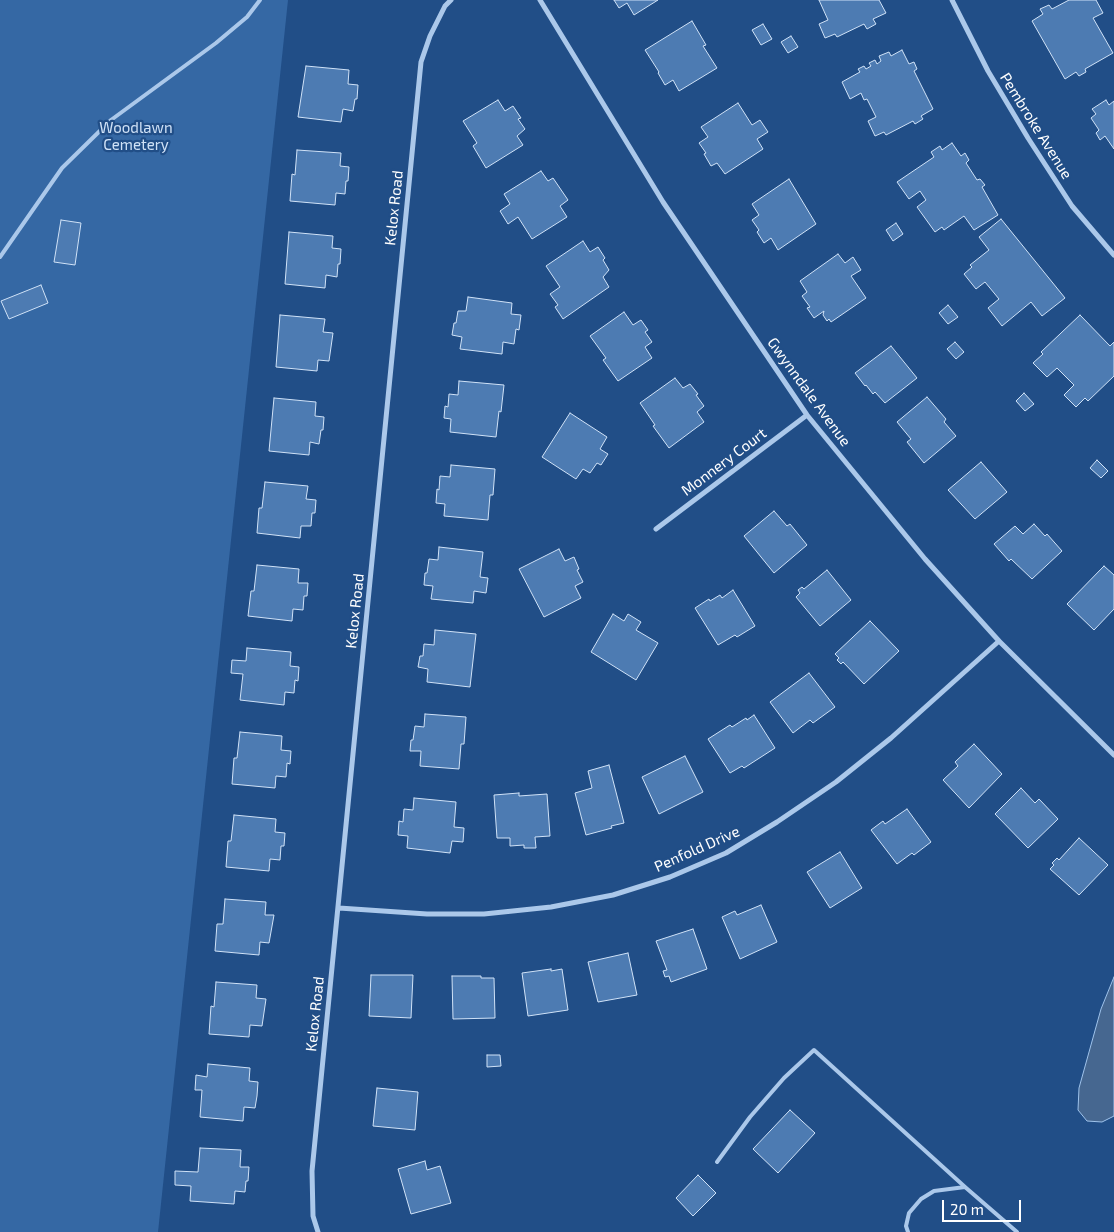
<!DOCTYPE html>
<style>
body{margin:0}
#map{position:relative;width:1114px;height:1232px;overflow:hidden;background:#214e87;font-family:"Exo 2",sans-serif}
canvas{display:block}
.scale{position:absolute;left:942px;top:1200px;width:79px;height:22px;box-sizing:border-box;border:2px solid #fff;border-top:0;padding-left:6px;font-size:15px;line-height:18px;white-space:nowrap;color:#fff;-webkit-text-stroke:4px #214e87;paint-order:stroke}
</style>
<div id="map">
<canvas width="1114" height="1232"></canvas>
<div class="scale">20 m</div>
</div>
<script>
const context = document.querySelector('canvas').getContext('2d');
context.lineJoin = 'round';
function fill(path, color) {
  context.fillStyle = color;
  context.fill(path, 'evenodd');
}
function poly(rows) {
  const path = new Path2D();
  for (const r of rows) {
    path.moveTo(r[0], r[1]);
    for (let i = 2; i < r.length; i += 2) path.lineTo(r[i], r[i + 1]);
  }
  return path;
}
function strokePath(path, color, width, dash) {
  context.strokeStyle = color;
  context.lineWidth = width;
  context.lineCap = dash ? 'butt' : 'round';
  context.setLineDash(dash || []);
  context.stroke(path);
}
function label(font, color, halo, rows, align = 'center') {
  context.font = font + ' "Exo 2",sans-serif';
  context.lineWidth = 4.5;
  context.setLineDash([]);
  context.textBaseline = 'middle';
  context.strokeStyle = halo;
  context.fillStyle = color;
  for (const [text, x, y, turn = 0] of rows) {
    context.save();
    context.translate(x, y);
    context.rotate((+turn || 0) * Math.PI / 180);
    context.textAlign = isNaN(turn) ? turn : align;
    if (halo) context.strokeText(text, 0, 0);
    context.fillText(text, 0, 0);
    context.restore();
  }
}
fill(poly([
 [0,0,288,0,158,1232,0,1232]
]), '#3568a4');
const water = poly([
 [1114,977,1114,1116,1102,1122,1087,1121,1078,1110,1079,1088,1101,1009,1114,977]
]);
fill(water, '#466790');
strokePath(water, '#9fc3eb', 1);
const building = poly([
 [614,0,658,0,634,15,627,3,619,8,614,0],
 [819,0,879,0,886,13,873,19,876,24,867,29,864,24,837,37,835,34,825,38,819,24,828,20,819,0],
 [1069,0,1096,0,1103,13,1093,18,1113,53,1085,69,1086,72,1079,76,1076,72,1065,79,1032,21,1043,14,1040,9,1049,5,1052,9,1069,0],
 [692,21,706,45,703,46,717,68,679,91,673,80,665,85,658,73,659,72,645,50,692,21],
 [763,24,772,39,761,45,752,30,763,24],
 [791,36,798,47,788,53,781,42,791,36],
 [902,50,909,64,914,62,917,69,914,71,933,109,921,116,923,119,915,124,913,121,886,135,884,132,875,136,868,121,876,117,867,99,864,100,861,93,850,99,842,82,860,72,858,69,864,66,866,69,871,66,869,63,875,60,877,64,881,61,879,56,889,52,891,56,902,50],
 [306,66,349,70,348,84,358,85,357,99,355,99,353,111,343,109,341,122,298,117,306,66],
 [498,100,505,111,513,106,521,118,518,119,525,129,517,136,523,145,486,168,473,146,477,143,463,121,498,100],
 [1106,100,1109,105,1114,101,1114,149,1105,136,1100,140,1096,133,1099,130,1091,118,1096,114,1092,109,1106,100],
 [738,103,752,125,760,120,768,132,757,139,763,149,725,174,717,163,711,166,704,154,706,153,699,143,708,137,701,127,738,103],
 [952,143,961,156,965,153,969,160,966,163,977,180,980,179,985,185,982,187,998,215,974,230,964,216,944,230,942,227,935,232,917,207,926,200,920,191,909,199,897,182,934,157,931,152,940,146,942,150,952,143],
 [297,150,341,153,340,166,349,167,348,181,346,181,345,194,336,193,335,205,290,201,292,174,295,175,297,150],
 [541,171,548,181,553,178,568,200,560,206,567,217,532,239,518,217,508,224,500,211,510,204,504,194,541,171],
 [789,179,816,224,778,250,771,238,764,243,757,232,759,230,752,220,759,215,752,204,789,179],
 [1001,219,1065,298,1042,316,1031,302,1002,326,988,308,999,299,985,282,976,289,964,274,972,267,970,265,989,250,979,237,1001,219],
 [61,220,81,223,75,265,54,262,61,220],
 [896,223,903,234,893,241,886,230,896,223],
 [289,232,333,236,332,248,341,249,340,264,338,264,337,277,326,275,325,288,285,284,289,232],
 [583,241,590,252,598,247,605,258,603,260,609,270,603,277,609,287,563,319,555,307,558,305,550,294,560,287,546,266,583,241],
 [838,254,845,263,853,257,861,270,851,276,866,298,831,322,829,319,827,321,823,315,824,311,814,318,807,308,810,307,802,296,807,292,800,281,838,254],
 [41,285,48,303,9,319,1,301,41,285],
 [468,297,512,303,511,314,521,315,519,330,516,329,514,344,503,342,502,354,460,349,462,337,452,335,454,323,456,323,458,311,466,311,468,297],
 [948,305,958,317,948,324,939,313,948,305],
 [624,312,633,325,641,320,648,330,645,332,652,342,645,347,652,358,618,381,603,360,606,358,590,336,624,312],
 [280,315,325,319,323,332,333,333,329,361,318,360,317,371,276,367,280,315],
 [1080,315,1110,346,1114,342,1114,376,1088,401,1085,398,1076,407,1064,395,1074,385,1057,368,1047,377,1033,363,1043,354,1041,352,1080,315],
 [955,342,964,352,956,359,947,349,955,342],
 [891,346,917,378,885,403,875,392,873,394,866,385,865,386,855,373,891,346],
 [675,378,683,388,690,384,698,394,696,395,704,406,697,412,704,422,669,448,653,426,655,425,640,403,675,378],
 [459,381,504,385,501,412,499,411,496,437,450,432,451,419,444,418,445,406,448,407,449,394,458,395,459,381],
 [1024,393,1034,404,1025,411,1016,401,1024,393],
 [927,397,946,419,944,422,956,436,924,463,907,442,911,439,897,422,927,397],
 [274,398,316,402,315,416,324,417,323,430,321,430,319,444,310,442,309,455,269,451,274,398],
 [570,413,607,437,600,449,608,454,601,465,597,463,590,473,583,469,576,479,542,457,570,413],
 [1097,460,1108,471,1101,478,1090,468,1097,460],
 [981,462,1007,492,975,519,948,490,981,462],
 [451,465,495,469,493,495,490,495,488,520,444,516,445,504,436,503,437,489,439,490,440,476,450,477,451,465],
 [265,482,308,486,306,499,316,500,315,513,312,513,311,526,301,526,300,538,257,533,259,508,262,508,265,482],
 [774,511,787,526,790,524,807,545,774,573,744,536,774,511],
 [1034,524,1045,536,1047,534,1062,551,1032,579,1011,559,1009,561,994,544,1015,526,1023,534,1034,524],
 [439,547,483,552,480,577,488,578,486,593,474,591,473,603,431,599,433,586,424,585,425,573,427,573,429,559,438,560,439,547],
 [559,549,565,561,574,557,579,569,577,570,583,582,575,586,581,598,544,617,519,569,559,549],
 [257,565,299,569,298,583,308,583,307,596,304,596,303,610,293,609,292,621,248,616,251,591,254,591,257,565],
 [1104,566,1114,575,1114,609,1094,630,1067,604,1104,566],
 [827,570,851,600,820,626,796,597,800,593,798,590,802,587,804,589,827,570],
 [733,590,755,626,737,637,735,635,718,645,695,608,709,599,710,601,720,595,722,598,733,590],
 [613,614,624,621,628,614,641,622,636,630,658,643,636,680,591,652,613,614],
 [870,621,899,651,864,684,843,662,841,664,837,660,839,658,835,654,870,621],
 [435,630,476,634,470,687,427,682,428,669,418,667,420,656,423,656,424,644,434,645,435,630],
 [247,648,291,652,290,666,299,667,298,681,295,680,294,693,285,692,284,705,240,700,243,674,231,673,232,660,246,661,247,648],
 [809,673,835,707,813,723,810,720,793,733,770,702,809,673],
 [425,714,466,717,464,744,461,744,459,769,420,766,421,751,410,751,411,740,413,740,415,726,424,727,425,714],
 [754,715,775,748,744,768,742,766,730,773,708,739,730,725,732,727,746,718,747,720,754,715],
 [240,732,282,736,281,750,291,751,290,764,287,763,286,777,276,776,275,788,232,784,234,758,237,758,240,732],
 [974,744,1002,774,969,808,943,780,958,766,955,762,974,744],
 [685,756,703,792,659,814,642,777,685,756],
 [609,765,624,823,611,826,612,828,586,835,575,793,592,788,588,771,609,765],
 [1021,788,1035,803,1039,799,1058,819,1028,848,995,814,1021,788],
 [519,793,519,796,547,794,550,836,535,837,536,848,524,848,524,845,510,846,510,838,497,838,494,795,519,793],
 [414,798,456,802,454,827,464,828,463,842,452,841,450,853,407,848,408,836,398,835,399,821,403,822,404,809,413,810,414,798],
 [907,809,931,842,914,855,912,853,897,864,871,830,883,821,885,824,907,809],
 [234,815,276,819,275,832,285,833,284,846,281,846,280,860,270,859,269,871,226,867,228,841,231,841,234,815],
 [1079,838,1108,865,1079,895,1050,869,1054,865,1052,863,1057,858,1059,860,1079,838],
 [840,852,862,888,830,908,807,872,840,852],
 [225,899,266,902,265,915,274,915,269,943,260,942,259,955,215,951,217,924,223,924,225,899],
 [761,905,777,942,740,959,722,917,735,911,737,915,761,905],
 [693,929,707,969,671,982,669,976,665,977,663,971,667,970,656,941,693,929],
 [628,953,637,995,598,1002,588,962,628,953],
 [551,969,551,971,562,969,568,1010,528,1016,522,973,551,969],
 [371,975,413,975,411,1018,369,1016,371,975],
 [452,976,481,976,481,978,494,978,495,1018,453,1019,452,976],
 [216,982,257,985,256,998,266,999,262,1026,250,1025,249,1037,209,1034,211,1006,214,1007,216,982],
 [487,1055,500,1055,501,1066,487,1067,487,1055],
 [208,1064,250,1068,249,1081,258,1082,257,1096,255,1108,244,1107,243,1121,200,1117,202,1090,195,1090,196,1075,207,1077,208,1064],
 [377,1088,418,1092,415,1130,373,1126,377,1088],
 [790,1110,815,1133,778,1173,753,1149,790,1110],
 [200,1148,241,1150,240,1167,249,1167,248,1181,246,1181,245,1192,235,1191,234,1204,190,1201,191,1186,175,1185,175,1171,198,1172,200,1148],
 [425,1161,427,1170,440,1166,451,1203,411,1214,398,1169,425,1161],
 [698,1175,716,1193,693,1216,676,1198,698,1175]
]);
fill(building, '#4d7bb2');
strokePath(building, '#d0e2f7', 1);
strokePath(poly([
 [0,257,62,168,111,120,216,43,247,17,260,0],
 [717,1162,750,1117,784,1078,814,1050,965,1187,1017,1232],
 [908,1232,906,1226,909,1213,921,1199,934,1191,965,1187]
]), '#abc8ea', 4);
strokePath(poly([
 [540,0,663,202,807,415,925,559,999,641,1114,755],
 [952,0,988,71,1028,138,1072,206,1114,255],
 [656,529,807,415],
 [339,908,427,914,484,914,551,907,613,895,670,877,726,853,777,822,836,782,891,738,999,641],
 [318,1232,313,1216,312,1171,421,62,430,36,445,6,451,0]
]), '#abc8ea', 5);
label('15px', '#fff', '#214e87', [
 ["Pembroke Avenue",1036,126,58],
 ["Kelox Road",394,208,-84],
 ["Gwynndale Avenue",809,392,54],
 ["Monnery Court",724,462,-37],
 ["Kelox Road",355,611,-84],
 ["Penfold Drive",697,849,-24],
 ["Kelox Road",315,1014,-84]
]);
label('15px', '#d0e2f7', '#214e87', [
 ["Woodlawn",136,128],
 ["Cemetery",136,145]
]);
</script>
